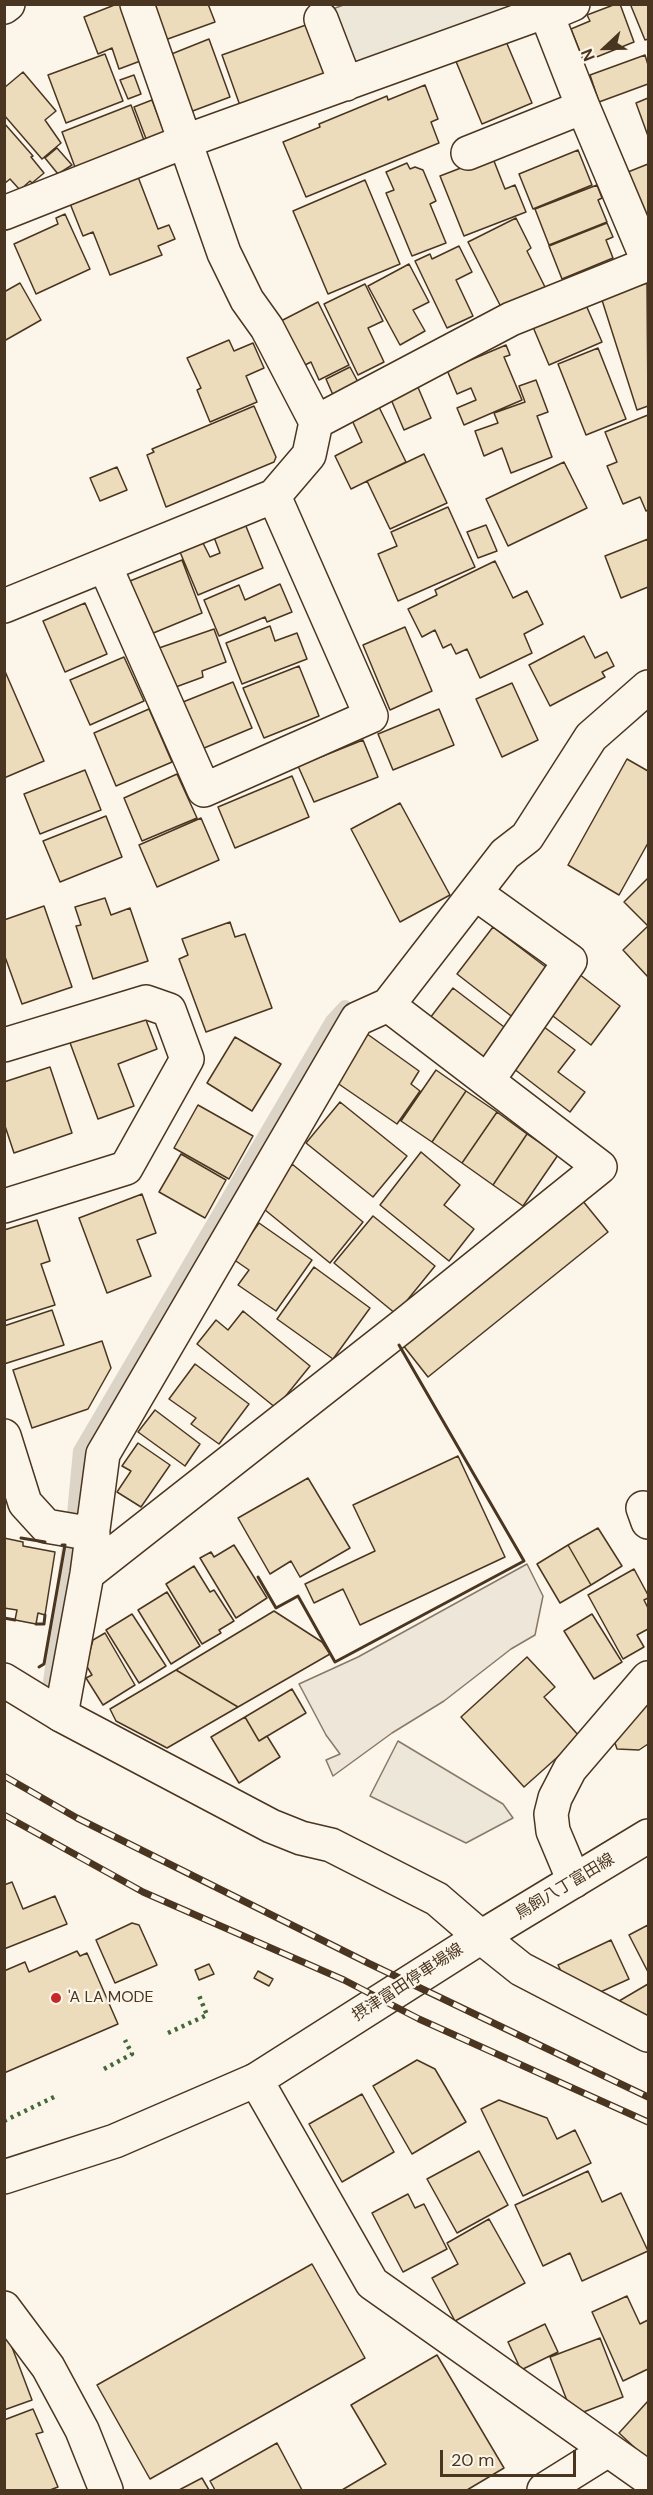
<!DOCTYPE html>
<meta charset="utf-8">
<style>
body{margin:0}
#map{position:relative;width:653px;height:2495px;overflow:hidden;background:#fbf6e9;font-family:"DM Sans",sans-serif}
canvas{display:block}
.frame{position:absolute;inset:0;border:6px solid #4a3520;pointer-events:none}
.north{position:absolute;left:575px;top:18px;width:60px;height:60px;-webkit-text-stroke:4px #fbf6e9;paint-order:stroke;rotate:248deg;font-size:16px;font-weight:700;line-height:24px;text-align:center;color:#4a3520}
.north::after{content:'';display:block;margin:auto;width:21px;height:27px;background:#4a3520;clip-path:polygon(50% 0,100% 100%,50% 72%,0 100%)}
.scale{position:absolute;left:440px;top:2450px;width:136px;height:27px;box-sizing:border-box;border:3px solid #4a3520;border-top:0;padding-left:8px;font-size:18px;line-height:21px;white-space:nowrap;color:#4a3520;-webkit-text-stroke:4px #fbf6e9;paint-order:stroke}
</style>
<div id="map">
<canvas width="653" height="2495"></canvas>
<div class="frame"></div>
<div class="north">N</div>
<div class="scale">20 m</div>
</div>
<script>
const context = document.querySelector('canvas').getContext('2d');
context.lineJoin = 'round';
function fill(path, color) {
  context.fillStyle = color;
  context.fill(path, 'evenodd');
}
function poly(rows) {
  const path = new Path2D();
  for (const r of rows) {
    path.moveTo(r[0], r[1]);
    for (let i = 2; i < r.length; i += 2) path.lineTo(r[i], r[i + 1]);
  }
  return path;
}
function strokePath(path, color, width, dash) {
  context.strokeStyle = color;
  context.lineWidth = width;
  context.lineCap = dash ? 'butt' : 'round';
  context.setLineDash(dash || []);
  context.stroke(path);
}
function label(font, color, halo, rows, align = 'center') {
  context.font = font + ' "DM Sans","Noto Sans JP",sans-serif';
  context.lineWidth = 4.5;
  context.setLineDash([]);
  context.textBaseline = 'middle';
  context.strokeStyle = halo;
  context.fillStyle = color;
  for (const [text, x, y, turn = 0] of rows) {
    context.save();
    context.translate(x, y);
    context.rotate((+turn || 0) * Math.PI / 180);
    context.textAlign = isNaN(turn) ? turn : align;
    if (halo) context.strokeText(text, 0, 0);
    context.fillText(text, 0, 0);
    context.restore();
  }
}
const green = poly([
 [527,1564,543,1596,535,1635,511,1649,444,1701,392,1733,333,1776,326,1760,340,1754,326,1735,299,1684,358,1657,527,1564]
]);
fill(green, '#ede6d9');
strokePath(green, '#887966', 1.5);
const parking = poly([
 [346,4,515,4,518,12,352,75,330,10,346,4],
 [398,1741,503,1804,513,1818,466,1843,370,1796,398,1741]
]);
fill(parking, '#ede7d9');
strokePath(parking, '#887966', 1.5);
strokePath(poly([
 [74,1514,80,1451,332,1021,345,1007],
 [50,1682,69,1546]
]), '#dcd4c6', 14);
const building = poly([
 [117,4,122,4,143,60,119,69,112,48,98,54,84,17,117,4],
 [152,4,208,4,215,22,165,40,152,4],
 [616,4,620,4,634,42,584,62,571,29,590,21,587,15,616,4],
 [634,4,648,4,648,39,645,40,631,6,634,4],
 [317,21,339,79,243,114,222,55,317,21],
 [209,39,230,97,190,112,169,55,209,39],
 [505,39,532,103,482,124,455,59,505,39],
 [105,54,123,101,66,123,48,75,105,54],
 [645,55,648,65,648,84,599,102,590,75,645,55],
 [23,72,56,111,45,120,61,143,42,159,4,115,4,88,23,72],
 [134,75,141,94,128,99,120,80,134,75],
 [425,85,438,119,431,122,439,143,306,197,283,142,320,127,319,124,387,96,388,100,425,85],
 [648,98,648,136,636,103,648,98],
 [152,100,166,137,148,144,134,107,152,100],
 [131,105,145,143,76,170,62,132,131,105],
 [4,123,33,156,31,157,44,173,32,183,30,181,20,190,10,179,4,184,4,123],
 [57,148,72,165,58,174,45,158,57,148],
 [578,150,592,185,533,209,519,174,578,150],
 [492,156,505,189,515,185,526,212,464,236,440,176,492,156],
 [407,163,410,169,415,167,423,170,436,201,430,204,446,243,412,256,386,193,394,190,386,172,407,163],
 [648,164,648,239,623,174,648,164],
 [135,169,158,229,169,225,175,239,158,246,162,255,110,275,93,232,83,236,67,196,135,169],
 [365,180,400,264,328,294,293,211,365,180],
 [597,185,602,198,598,200,607,222,549,245,535,209,597,185],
 [65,214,90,269,36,294,14,244,58,224,56,218,65,214],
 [516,218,531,248,527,251,545,287,502,309,468,242,516,218],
 [607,223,613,237,606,240,613,258,562,279,549,246,607,223],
 [459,246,472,272,456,280,473,316,447,328,415,261,430,254,432,259,459,246],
 [409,264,429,302,413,310,425,331,400,345,368,286,409,264],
 [20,283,41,320,4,341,4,292,20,283],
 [647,283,648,406,637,410,601,297,647,283],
 [365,284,383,321,368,328,384,362,358,375,324,304,365,284],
 [318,302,349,365,319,380,311,362,301,367,277,323,318,302],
 [586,305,602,342,549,365,533,327,586,305],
 [229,340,234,351,253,343,264,368,246,376,257,402,210,422,197,390,201,388,187,358,229,340],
 [506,345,510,355,504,357,522,400,464,425,457,408,476,400,471,388,457,394,447,370,506,345],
 [598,348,626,419,586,435,558,364,598,348],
 [350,367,358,382,333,395,326,379,350,367],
 [536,380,548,412,537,416,552,457,511,473,502,448,484,456,475,431,498,423,494,413,525,402,519,386,536,380],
 [417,385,431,418,404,430,390,397,417,385],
 [378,405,406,462,351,489,335,456,362,442,351,418,378,405],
 [254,406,276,457,274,462,166,507,147,455,154,452,152,449,254,406],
 [648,415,648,510,646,511,640,497,623,504,607,466,617,462,605,432,648,415],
 [424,454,447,503,390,529,367,481,424,454],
 [564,462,587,508,508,546,486,499,564,462],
 [117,467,127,490,100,501,90,478,117,467],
 [448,507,475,567,398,601,378,554,397,546,391,532,448,507],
 [243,519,263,568,198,595,180,552,203,543,210,557,220,553,212,532,243,519],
 [486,525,497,551,478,558,467,532,486,525],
 [648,539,648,587,621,598,605,556,648,539],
 [182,560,202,613,151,634,130,581,182,560],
 [495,561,513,598,527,591,543,624,524,634,532,653,480,678,467,649,456,654,451,644,443,648,435,630,422,637,408,609,437,595,435,590,495,561],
 [280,584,292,612,267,622,265,617,219,636,204,600,239,585,245,600,280,584],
 [85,603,107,654,65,672,43,621,85,603],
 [270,626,275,641,297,633,307,659,242,684,226,643,270,626],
 [405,627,432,691,390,710,363,645,405,627],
 [214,629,226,662,202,671,203,677,173,688,159,648,214,629],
 [584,636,595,658,607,652,614,666,602,672,605,677,550,706,529,665,584,636],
 [124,657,144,701,90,725,70,680,124,657],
 [299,666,319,716,264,738,243,688,299,666],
 [4,669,44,761,4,778,4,669],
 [233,682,252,728,197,751,178,704,233,682],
 [512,683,538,740,502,757,476,699,512,683],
 [149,709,172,762,116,786,94,733,149,709],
 [439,709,454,745,393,770,378,734,439,709],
 [363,740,378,777,314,802,298,766,363,740],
 [627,759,648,771,648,843,619,895,568,865,627,759],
 [85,770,101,810,40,834,24,794,85,770],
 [177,774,197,818,142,841,124,798,177,774],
 [292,776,309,817,235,848,218,807,292,776],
 [400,803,450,895,400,922,351,829,400,803],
 [106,816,122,857,60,882,43,841,106,816],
 [201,818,219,860,157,887,139,845,201,818],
 [648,878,648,977,623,950,648,926,624,902,648,878],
 [105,898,111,915,130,908,148,961,93,979,76,926,81,925,75,907,105,898],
 [44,906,72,987,22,1004,4,954,4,920,44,906],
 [230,922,235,937,245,934,272,1008,206,1032,179,959,188,955,182,939,230,922],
 [493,927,551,971,515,1019,457,974,493,927],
 [579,974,620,1006,591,1045,549,1013,579,974],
 [453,988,512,1033,489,1063,430,1018,453,988],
 [143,1012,157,1049,118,1064,134,1106,98,1119,69,1040,143,1012],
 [536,1021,575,1050,558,1072,585,1092,570,1112,505,1062,536,1021],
 [363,1031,419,1071,411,1084,420,1091,397,1124,330,1078,363,1031],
 [235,1037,281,1064,252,1111,207,1083,235,1037],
 [50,1067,72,1133,14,1153,4,1123,4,1082,50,1067],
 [436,1070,466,1091,432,1142,401,1121,436,1070],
 [466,1091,497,1112,462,1163,432,1142,466,1091],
 [340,1102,407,1156,373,1197,306,1143,340,1102],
 [198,1105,253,1136,229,1179,174,1148,198,1105],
 [497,1112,527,1134,493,1185,462,1163,497,1112],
 [527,1134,558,1155,523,1206,493,1185,527,1134],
 [421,1152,460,1185,444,1205,474,1229,449,1261,380,1205,421,1152],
 [181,1154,226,1180,205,1218,159,1192,181,1154],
 [292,1164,363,1222,330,1263,259,1205,292,1164],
 [142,1194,156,1233,137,1240,151,1276,107,1293,79,1218,142,1194],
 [582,1200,608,1232,428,1377,402,1344,582,1200],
 [373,1216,435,1266,396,1314,334,1263,373,1216],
 [37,1220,50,1261,41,1264,55,1305,4,1321,4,1230,37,1220],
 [259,1223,312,1260,276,1311,238,1285,249,1270,233,1259,259,1223],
 [314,1267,370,1308,333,1359,277,1319,314,1267],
 [52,1310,64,1345,4,1364,4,1326,52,1310],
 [243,1311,310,1366,276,1408,197,1344,216,1320,228,1330,243,1311],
 [102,1341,111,1368,88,1409,32,1428,13,1370,102,1341],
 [195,1364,249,1404,219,1444,191,1424,196,1418,169,1399,195,1364],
 [155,1410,200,1444,185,1466,138,1432,155,1410],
 [138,1443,170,1465,141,1507,117,1492,131,1471,122,1466,138,1443],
 [458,1456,505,1557,360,1625,343,1589,314,1603,305,1584,375,1551,353,1505,458,1456],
 [308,1478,350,1548,300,1577,291,1561,270,1574,238,1518,308,1478],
 [598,1528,622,1566,591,1585,568,1545,598,1528],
 [4,1538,23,1542,23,1546,55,1552,45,1615,38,1613,36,1624,15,1620,17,1610,4,1608,4,1538],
 [234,1545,267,1598,236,1618,200,1558,211,1552,214,1557,234,1545],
 [568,1545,591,1585,560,1603,537,1564,568,1545],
 [194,1566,210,1592,214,1590,234,1621,219,1630,221,1633,202,1644,166,1584,194,1566],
 [634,1569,648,1595,648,1598,644,1600,648,1608,648,1629,637,1635,644,1647,623,1659,588,1595,634,1569],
 [167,1592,200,1646,171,1664,138,1610,167,1592],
 [274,1611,322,1642,330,1654,238,1707,176,1670,274,1611],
 [132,1614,166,1666,139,1683,106,1630,132,1614],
 [592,1614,622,1662,594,1679,564,1631,592,1614],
 [105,1633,135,1685,103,1705,86,1678,92,1675,86,1665,93,1640,105,1633],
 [527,1657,555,1687,544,1697,580,1737,524,1787,461,1717,527,1657],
 [176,1670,238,1707,167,1748,116,1721,110,1709,176,1670],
 [292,1689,306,1713,259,1741,245,1717,292,1689],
 [648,1703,648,1744,639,1750,617,1749,614,1740,648,1703],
 [245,1717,259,1741,267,1736,280,1757,239,1783,211,1737,245,1717],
 [12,1882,23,1909,55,1896,67,1924,4,1949,4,1885,12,1882],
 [132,1923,139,1925,157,1965,115,1983,96,1940,132,1923],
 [648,1925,648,1972,629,1935,648,1925],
 [611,1940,629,1979,596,1994,562,1973,558,1965,611,1940],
 [77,1951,80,1956,87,1953,118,2024,4,2073,4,1971,25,1962,29,1972,77,1951],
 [209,1964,214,1974,199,1980,195,1970,209,1964],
 [258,1971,273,1979,269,1986,254,1978,258,1971],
 [648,1984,648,2028,614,2004,648,1984],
 [417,2060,435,2069,466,2122,412,2154,373,2086,417,2060],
 [362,2094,394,2152,342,2182,309,2124,362,2094],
 [499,2100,547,2118,557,2139,575,2130,591,2163,523,2196,481,2109,499,2100],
 [479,2151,508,2205,457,2233,427,2179,479,2151],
 [588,2171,602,2202,621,2193,648,2251,582,2281,570,2253,543,2266,515,2205,588,2171],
 [408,2194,415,2208,424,2204,447,2249,403,2272,372,2213,408,2194],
 [489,2219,525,2283,455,2321,432,2278,458,2264,447,2243,489,2219],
 [312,2264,365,2358,150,2479,97,2385,312,2264],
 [627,2296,640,2324,648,2320,648,2369,623,2381,592,2312,627,2296],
 [545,2324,558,2352,521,2370,508,2342,545,2324],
 [4,2326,32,2400,4,2410,4,2326],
 [600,2338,623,2397,573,2416,550,2357,600,2338],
 [437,2355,504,2468,467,2490,342,2490,386,2464,351,2405,437,2355],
 [648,2401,648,2460,619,2433,648,2401],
 [33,2409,43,2432,36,2434,58,2487,50,2490,4,2490,4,2420,33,2409],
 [277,2443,302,2490,215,2490,210,2481,277,2443],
 [202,2478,209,2490,179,2490,202,2478]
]);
fill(building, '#ecdcbc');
strokePath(building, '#4a3520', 1.5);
const minor = poly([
 [137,4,224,253,247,300,267,328,316,422],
 [573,4,547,15,583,107,648,261],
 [4,7,8,4],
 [321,19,346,84],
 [468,153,583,107],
 [4,213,186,141,535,15,547,15],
 [105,566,204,790,371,716,274,496],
 [4,606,274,496,309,455,316,422,511,319,648,264],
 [475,893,570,961,488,1080],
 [4,1045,146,1002,169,1010,187,1059,126,1168,4,1206],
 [4,1436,25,1503,46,1526,93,1534],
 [643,1508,648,1522],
 [87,1574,404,1325,600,1167,388,1005],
 [61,1715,87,1574,103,1454,357,1019,388,1005,505,854,527,837,591,737,648,687],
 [574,1881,553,1831,551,1814,555,1798,570,1769,648,1678],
 [481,1937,521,1969,648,2035],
 [256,2080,372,2283,648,2478],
 [4,2308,48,2367,82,2430,106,2490],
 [544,2490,608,2450]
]);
const major = poly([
 [4,1680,61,1715,271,1826,301,1838,331,1845,437,1899,481,1937],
 [4,2177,115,2141,256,2080,481,1937,648,1836]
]);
strokePath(minor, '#4a3520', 36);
strokePath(major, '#4a3520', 36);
strokePath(minor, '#fbf6e9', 33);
strokePath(major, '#fbf6e9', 33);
const rail = poly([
 [4,1776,77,1818,368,1963,648,2097],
 [4,1815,143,1892,344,1980,419,2019,648,2122]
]);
strokePath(rail, '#4a3520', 7);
strokePath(rail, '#fbf6e9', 4.5, [14]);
strokePath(poly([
 [168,2033,207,2015,198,1993],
 [104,2069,132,2054,125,2040],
 [4,2121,56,2096]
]), '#436837', 4.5, [3, 4.5]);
strokePath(poly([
 [21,1538,45,1542],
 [258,1577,276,1608,298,1596,335,1662,524,1561,399,1345],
 [4,1618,15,1620],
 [36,1624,44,1624,45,1615],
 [39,1667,44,1664,65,1545,62,1545]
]), '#4a3520', 3);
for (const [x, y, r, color] of [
 [56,1998,6,"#c62828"]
]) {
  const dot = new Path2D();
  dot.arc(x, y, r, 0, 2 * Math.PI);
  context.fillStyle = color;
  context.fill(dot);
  strokePath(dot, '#fbf6e9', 2);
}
label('16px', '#4a3520', '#fbf6e9', [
 ["鳥飼八丁富田線",565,1887,-31],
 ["摂津富田停車場線",408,1983,-33]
]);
label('16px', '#4a3520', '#fbf6e9', [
 ["'A LA MODE",68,1998]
], 'left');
</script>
